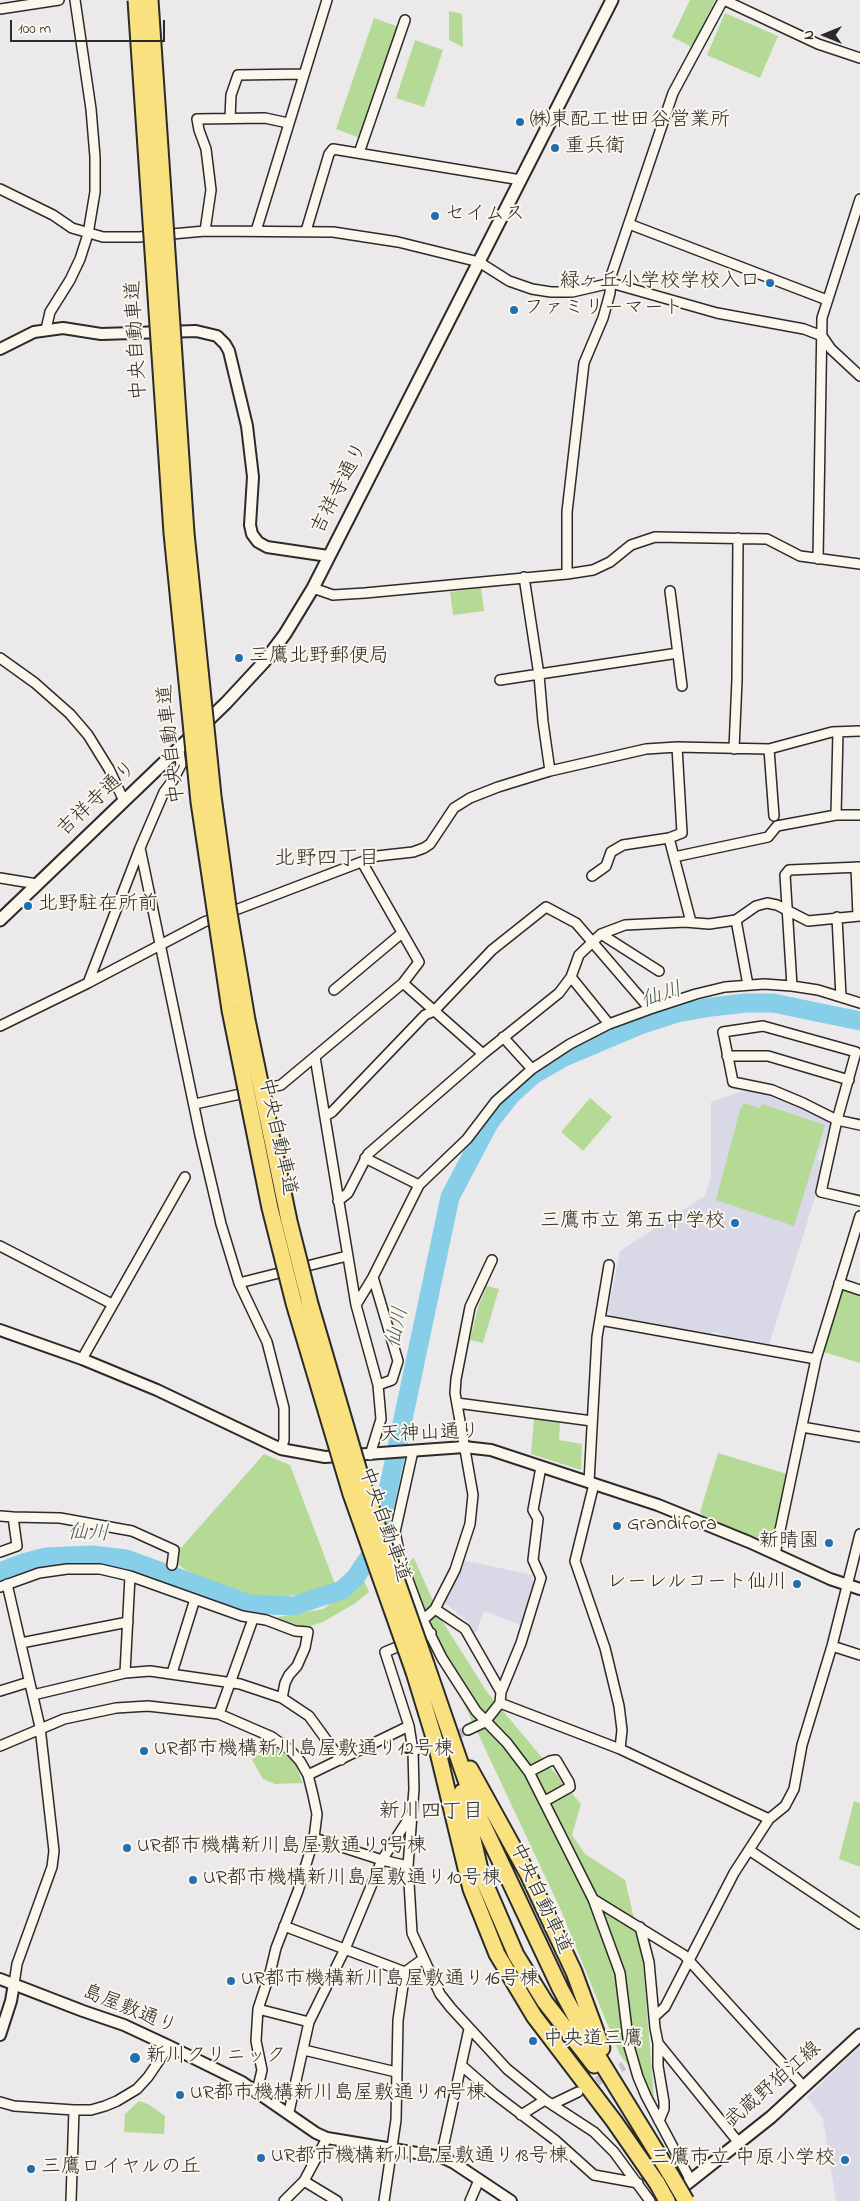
<!DOCTYPE html>
<meta charset="utf-8">
<style>
body{margin:0}
#map{position:relative;width:860px;height:2201px;overflow:hidden;background:#ebe9ea;font-family:"Indie Flower",sans-serif}
canvas{display:block}
.north{position:absolute;left:800px;top:10px;width:50px;height:50px;-webkit-text-stroke:4px #fbf7ec;paint-order:stroke;rotate:270deg;font-size:14px;font-weight:700;line-height:20px;text-align:center;color:#2b2b2b}
.north::after{content:'';display:block;margin:auto;width:18px;height:22px;background:#2b2b2b;clip-path:polygon(50% 0,100% 100%,50% 72%,0 100%)}
.scale{position:absolute;left:10px;top:20px;width:155px;height:22px;box-sizing:border-box;border:2px solid #2b2b2b;border-top:0;padding-left:6px;font-size:15px;line-height:18px;white-space:nowrap;color:#2b2b2b;-webkit-text-stroke:4px #fbf7ec;paint-order:stroke}
</style>
<div id="map">
<canvas width="860" height="2201"></canvas>
<div class="north">N</div>
<div class="scale">100 m</div>
</div>
<script>
const context = document.querySelector('canvas').getContext('2d');
context.lineJoin = 'round';
function fill(path, color) {
  context.fillStyle = color;
  context.fill(path, 'evenodd');
}
function poly(rows) {
  const path = new Path2D();
  for (const r of rows) {
    path.moveTo(r[0], r[1]);
    for (let i = 2; i < r.length; i += 2) path.lineTo(r[i], r[i + 1]);
  }
  return path;
}
function strokePath(path, color, width, dash) {
  context.strokeStyle = color;
  context.lineWidth = width;
  context.lineCap = dash ? 'butt' : 'round';
  context.setLineDash(dash || []);
  context.stroke(path);
}
function label(font, color, halo, rows, align = 'center') {
  context.font = font + ' "Indie Flower","Klee One",sans-serif';
  context.lineWidth = 4;
  context.setLineDash([]);
  context.textBaseline = 'middle';
  context.strokeStyle = halo;
  context.fillStyle = color;
  for (const [text, x, y, turn = 0] of rows) {
    context.save();
    context.translate(x, y);
    context.rotate((+turn || 0) * Math.PI / 180);
    context.textAlign = isNaN(turn) ? turn : align;
    if (halo) context.strokeText(text, 0, 0);
    context.fillText(text, 0, 0);
    context.restore();
  }
}
fill(poly([
 [746,1090,771,1096,801,1107,832,1123,817,1159,823,1161,816,1194,769,1345,733,1337,723,1337,722,1334,714,1332,709,1335,613,1318,608,1310,620,1251,705,1196,711,1176,711,1102],
 [462,1560,532,1575,534,1586,521,1625,484,1611,476,1632,473,1633,468,1622,443,1601],
 [860,2046,860,2201,836,2201,823,2119,807,2097]
]), '#d8d8e7');
fill(poly([
 [690,0,715,0,692,47,672,37],
 [449,11,462,14,463,47,449,40],
 [725,13,778,36,760,78,707,55],
 [374,18,399,27,360,138,336,129],
 [415,40,443,50,424,107,396,98],
 [481,588,484,611,453,615,450,592],
 [590,1098,612,1117,583,1151,561,1132],
 [744,1103,759,1108,762,1104,825,1125,794,1226,716,1200,740,1110],
 [487,1286,499,1289,483,1343,470,1340,478,1307],
 [846,1288,860,1292,860,1363,824,1352,842,1289],
 [534,1419,560,1423,559,1440,582,1444,581,1470,531,1454],
 [718,1453,787,1474,772,1539,766,1543,702,1515,700,1512],
 [264,1454,290,1465,335,1584,302,1594,254,1601,200,1581,171,1559],
 [414,1558,441,1619,487,1692,581,1804,572,1835,585,1854,625,1880,642,1952,654,2097,620,2055,560,1908,400,1568],
 [364,1581,369,1592,354,1604,323,1622,307,1627,282,1625,273,1618,323,1609],
 [265,1739,279,1746,294,1761,303,1783,275,1784,263,1779,252,1760],
 [854,1801,860,1803,860,1867,839,1859],
 [139,2101,148,2104,165,2116,164,2134,124,2132,125,2114]
]), '#b5da95');
strokePath(poly([
 [0,1572,23,1563,46,1557,91,1555,126,1559,249,1604,293,1606,342,1590,355,1578,376,1547,450,1197,489,1123,511,1095,533,1075,562,1058,640,1025,677,1013,711,1007,746,1003,773,1003,860,1021]
]), '#87cee8', 19);
strokePath(poly([
 [431,1745,468,1730],
 [585,2088,624,2066]
]), '#c5c3c4', 9, [9, 4.5]);
const minor = poly([
 [724,0,818,44,860,58],
 [0,9,59,0],
 [230,118,231,95,238,75,303,74],
 [359,153,405,20],
 [0,189,53,215,72,228,103,237,139,237,205,231,333,232,398,242,479,262,509,281,532,289,551,292,572,292,611,283,717,313,804,329,822,336,831,349,860,376],
 [629,224,827,300],
 [205,231,211,190,206,149,199,130,197,119,265,118,288,123],
 [256,231,327,0],
 [306,231,329,154,333,149,521,180],
 [46,329,50,312,70,280,80,259,88,234,95,192,95,157,91,109,75,0],
 [818,559,822,318,860,199],
 [567,574,567,512,584,363,603,318,610,293,611,276,673,93,723,0],
 [524,577,539,675,543,722,550,771],
 [313,588,333,595,365,593,567,574,593,570,610,562,631,545,655,537,767,539,800,556,860,564],
 [670,591,682,686],
 [0,658,35,683,70,714,88,735,109,769,124,801],
 [500,680,678,653],
 [734,749,737,680,738,538],
 [769,749,774,816],
 [836,815,838,732],
 [669,838,691,922],
 [140,848,200,1135,221,1224,239,1283,267,1342,284,1408,284,1440,281,1449],
 [674,857,768,837,777,826,836,815,860,815],
 [856,867,858,916],
 [592,876,606,866,611,852,623,845,669,838,682,833,677,747],
 [0,878,37,884],
 [837,917,841,997],
 [736,920,748,985],
 [601,934,659,971],
 [571,977,609,1024],
 [88,983,140,848,164,792,173,780,181,765,179,750],
 [403,983,483,1054],
 [792,986,785,875,789,870,860,867],
 [334,990,402,933],
 [0,1026,88,983,204,922,377,856,413,852,424,848,430,844,454,808,470,798,498,787,550,771,646,749,677,747,769,749,832,732,860,731],
 [503,1037,532,1069],
 [727,1056,768,1056,849,1080],
 [315,1057,356,1305,378,1385,381,1419,370,1455],
 [195,1104,281,1085,403,983,419,962,362,862],
 [325,1116,332,1112,425,1015,434,1011,492,950,546,907,576,923,650,1009],
 [860,1125,837,1120,803,1103,772,1090,733,1082,723,1032,763,1026,856,1052,837,1120,821,1192,860,1201],
 [365,1158,419,1185],
 [338,1201,348,1193,368,1154,483,1054,559,993,571,977,579,955,601,934,625,925,685,922,709,924,736,920,756,906,767,903,777,905,808,921,860,916],
 [0,1246,112,1304],
 [373,1277,398,1361,392,1380,378,1385],
 [239,1283,347,1256],
 [839,1283,860,1290],
 [356,1305,373,1277,419,1185,467,1139,496,1101,532,1069,570,1044,609,1024,650,1009,696,994,725,987,764,984,792,986,818,990,860,1003],
 [600,1320,816,1359],
 [82,1359,185,1177],
 [457,1403,592,1421],
 [802,1427,860,1437],
 [413,1451,395,1532,401,1561,423,1620,442,1658,476,1711,507,1743,529,1772,593,1899,620,1973,629,2046,638,2077,646,2096,691,2181],
 [589,1482,597,1337,609,1265],
 [594,1484,575,1561,605,1648,619,1706,622,1730,620,1749],
 [0,1516,13,1517,17,1546,0,1552],
 [13,1517,60,1518,132,1531,174,1550,172,1565],
 [775,1554,816,1359,860,1216],
 [7,1584,40,1727,54,1851,52,1867,17,1964,14,1984],
 [0,1587,39,1573,67,1569,100,1569,130,1576,242,1616,266,1620,295,1631,308,1632,305,1648,297,1666,289,1675,285,1683,282,1698],
 [435,1609,465,1629,501,1692],
 [423,1620,435,1609,455,1570,470,1524,473,1495,455,1393,456,1379,470,1307,492,1260],
 [431,1633,385,1652,409,1726,413,1751,414,1789,408,1866,412,1933,440,1994,451,2008,507,2069,545,2100,594,2132,614,2152,650,2201],
 [21,1643,128,1622],
 [832,1646,860,1655],
 [125,1673,130,1576],
 [172,1673,195,1599],
 [0,1691,29,1682],
 [33,1695,125,1673,150,1671,240,1684,282,1698,309,1716,341,1760],
 [500,1703,620,1749,769,1819],
 [219,1714,253,1619],
 [468,1730,485,1722,500,1703,501,1692,521,1643,541,1578,533,1560,538,1519,533,1510,541,1467],
 [0,1746,64,1719,116,1708,148,1706,219,1714,272,1737,290,1750,300,1761,308,1775,313,1795,317,1814,314,1838,298,1891,276,1948,270,1973,258,2009,256,2041,262,2070,257,2091],
 [413,1751,430,1745],
 [529,1772,550,1761,556,1760,569,1782,570,1787,545,1801],
 [308,1775,409,1726],
 [314,1838,382,1860,408,1866],
 [749,1850,860,1924],
 [593,1899,684,1955,804,2087],
 [284,1926,405,1972,423,1959],
 [640,1927,649,1962,655,2028,658,2043,658,2066,664,2102,664,2109,659,2121],
 [258,2009,309,2022],
 [654,2017,665,2007,734,1873,769,1819,785,1806,794,1789,802,1745,832,1646,860,1534],
 [658,2043,739,2143],
 [304,2050,396,2072],
 [461,2065,493,2093,555,2140,594,2175,638,2183],
 [0,2102,14,2106,74,2110,91,2110,105,2106,117,2101,137,2089,148,2077,169,2046],
 [553,2104,578,2092],
 [289,2112,309,2022,345,1949,382,1860,411,1815],
 [521,2115,545,2100],
 [441,2157,469,2029],
 [304,2181,337,2201],
 [71,2201,74,2110],
 [284,2201,304,2181,327,2138],
 [384,2201,396,2120,398,2020,405,1972],
 [470,2201,479,2180]
]);
const tertiary = poly([
 [0,349,34,332,63,328,101,334,196,331,217,336,225,344,229,351,247,426,253,477,250,525,252,534,258,542,267,547,328,556],
 [0,1330,82,1359,157,1390,281,1449,325,1457,464,1447,491,1450,658,1505,749,1542,830,1579,860,1589],
 [0,1979,83,2011,124,2025,169,2046,242,2082,316,2133,327,2138,441,2157,454,2163,511,2201],
 [0,2035,11,2001,14,1984]
]);
const secondary = poly([
 [0,920,226,703,264,662,285,634,313,588,612,0],
 [665,2201,771,2117,860,2035]
]);
const motorway = poly([
 [426,1664,477,1812,560,1988,592,2047,672,2177],
 [414,1672,436,1744,471,1889,497,1954,534,2016,614,2121,657,2183],
 [470,1769,528,1874,574,1972,602,2048],
 [462,1792,481,1874,516,1955,545,2002,594,2065]
]);
strokePath(minor, '#2b2b2b', 12);
strokePath(tertiary, '#2b2b2b', 14);
strokePath(secondary, '#2b2b2b', 15);
strokePath(motorway, '#2b2b2b', 19);
strokePath(minor, '#fbf7ec', 9);
strokePath(tertiary, '#fbf7ec', 10);
strokePath(secondary, '#fbf7ec', 11);
strokePath(motorway, '#fae180', 15);
const motorwayBridge = poly([
 [136,0,172,533,199,802,230,1010,270,1208,294,1303,351,1494,414,1672],
 [150,0,186,533,213,796,228,907,247,1020,289,1221,310,1304,363,1485,426,1664],
 [672,2177,686,2201],
 [657,2183,667,2201]
]);
strokePath(motorwayBridge, '#2b2b2b', 19, []);
strokePath(motorwayBridge, '#fae180', 15);
for (const [x, y, r, color] of [
 [520,122,5,"#1f6fb2"],
 [555,148,5,"#1f6fb2"],
 [435,216,5,"#1f6fb2"],
 [770,283,5,"#1f6fb2"],
 [514,310,5,"#1f6fb2"],
 [239,658,5,"#1f6fb2"],
 [28,906,5,"#1f6fb2"],
 [735,1223,5,"#1f6fb2"],
 [617,1526,5,"#1f6fb2"],
 [829,1543,5,"#1f6fb2"],
 [797,1584,5,"#1f6fb2"],
 [144,1751,5,"#1f6fb2"],
 [127,1848,5,"#1f6fb2"],
 [193,1880,5,"#1f6fb2"],
 [231,1981,5,"#1f6fb2"],
 [533,2041,5,"#1f6fb2"],
 [135,2058,6,"#1f6fb2"],
 [180,2095,5,"#1f6fb2"],
 [261,2158,5,"#1f6fb2"],
 [845,2160,5,"#1f6fb2"],
 [31,2169,5,"#1f6fb2"]
]) {
  const dot = new Path2D();
  dot.arc(x, y, r, 0, 2 * Math.PI);
  context.fillStyle = color;
  context.fill(dot);
  strokePath(dot, '#fbf7ec', 2);
}
label('20px', '#2b2b2b', '#fbf7ec', [
 ["㈱東配工世田谷営業所",530,122],
 ["重兵衛",565,148],
 ["セイムス",445,216],
 ["緑ヶ丘小学校学校入口",760,283,"right"],
 ["ファミリーマート",524,310],
 ["三鷹北野郵便局",249,658],
 ["北野駐在所前",38,906],
 ["三鷹市立 第五中学校",725,1223,"right"],
 ["Grandifora",627,1526],
 ["新晴園",819,1543,"right"],
 ["レーレルコート仙川",787,1584,"right"],
 ["UR都市機構新川島屋敷通り12号棟",154,1751],
 ["UR都市機構新川島屋敷通り9号棟",137,1848],
 ["UR都市機構新川島屋敷通り10号棟",203,1880],
 ["UR都市機構新川島屋敷通り16号棟",241,1981],
 ["中央道三鷹",543,2041],
 ["新川クリニック",146,2058],
 ["UR都市機構新川島屋敷通り19号棟",190,2095],
 ["UR都市機構新川島屋敷通り18号棟",271,2158],
 ["三鷹市立 中原小学校",835,2160,"right"],
 ["三鷹ロイヤルの丘",41,2169]
], 'left');
label('20px', '#2b2b2b', '#fbf7ec', [
 ["中央自動車道",138,340,-93],
 ["吉祥寺通り",341,489,-63],
 ["中央自動車道",173,744,-96],
 ["吉祥寺通り",98,800,-43],
 ["中央自動車道",276,1137,78],
 ["天神山通り",430,1435,-2],
 ["中央自動車道",383,1525,71],
 ["中央自動車道",539,1899,65],
 ["島屋敷通り",129,2011,22],
 ["武蔵野狛江線",774,2086,-41]
]);
label('21px', '#2b2b2b', '#fbf7ec', [
 ["北野四丁目",327,861],
 ["新川四丁目",431,1814]
]);
label('italic 21px', '#475c64', '#fbf7ec', [
 ["仙川",662,997,-18],
 ["仙川",399,1328,-78],
 ["仙川",88,1535,2]
]);
</script>
